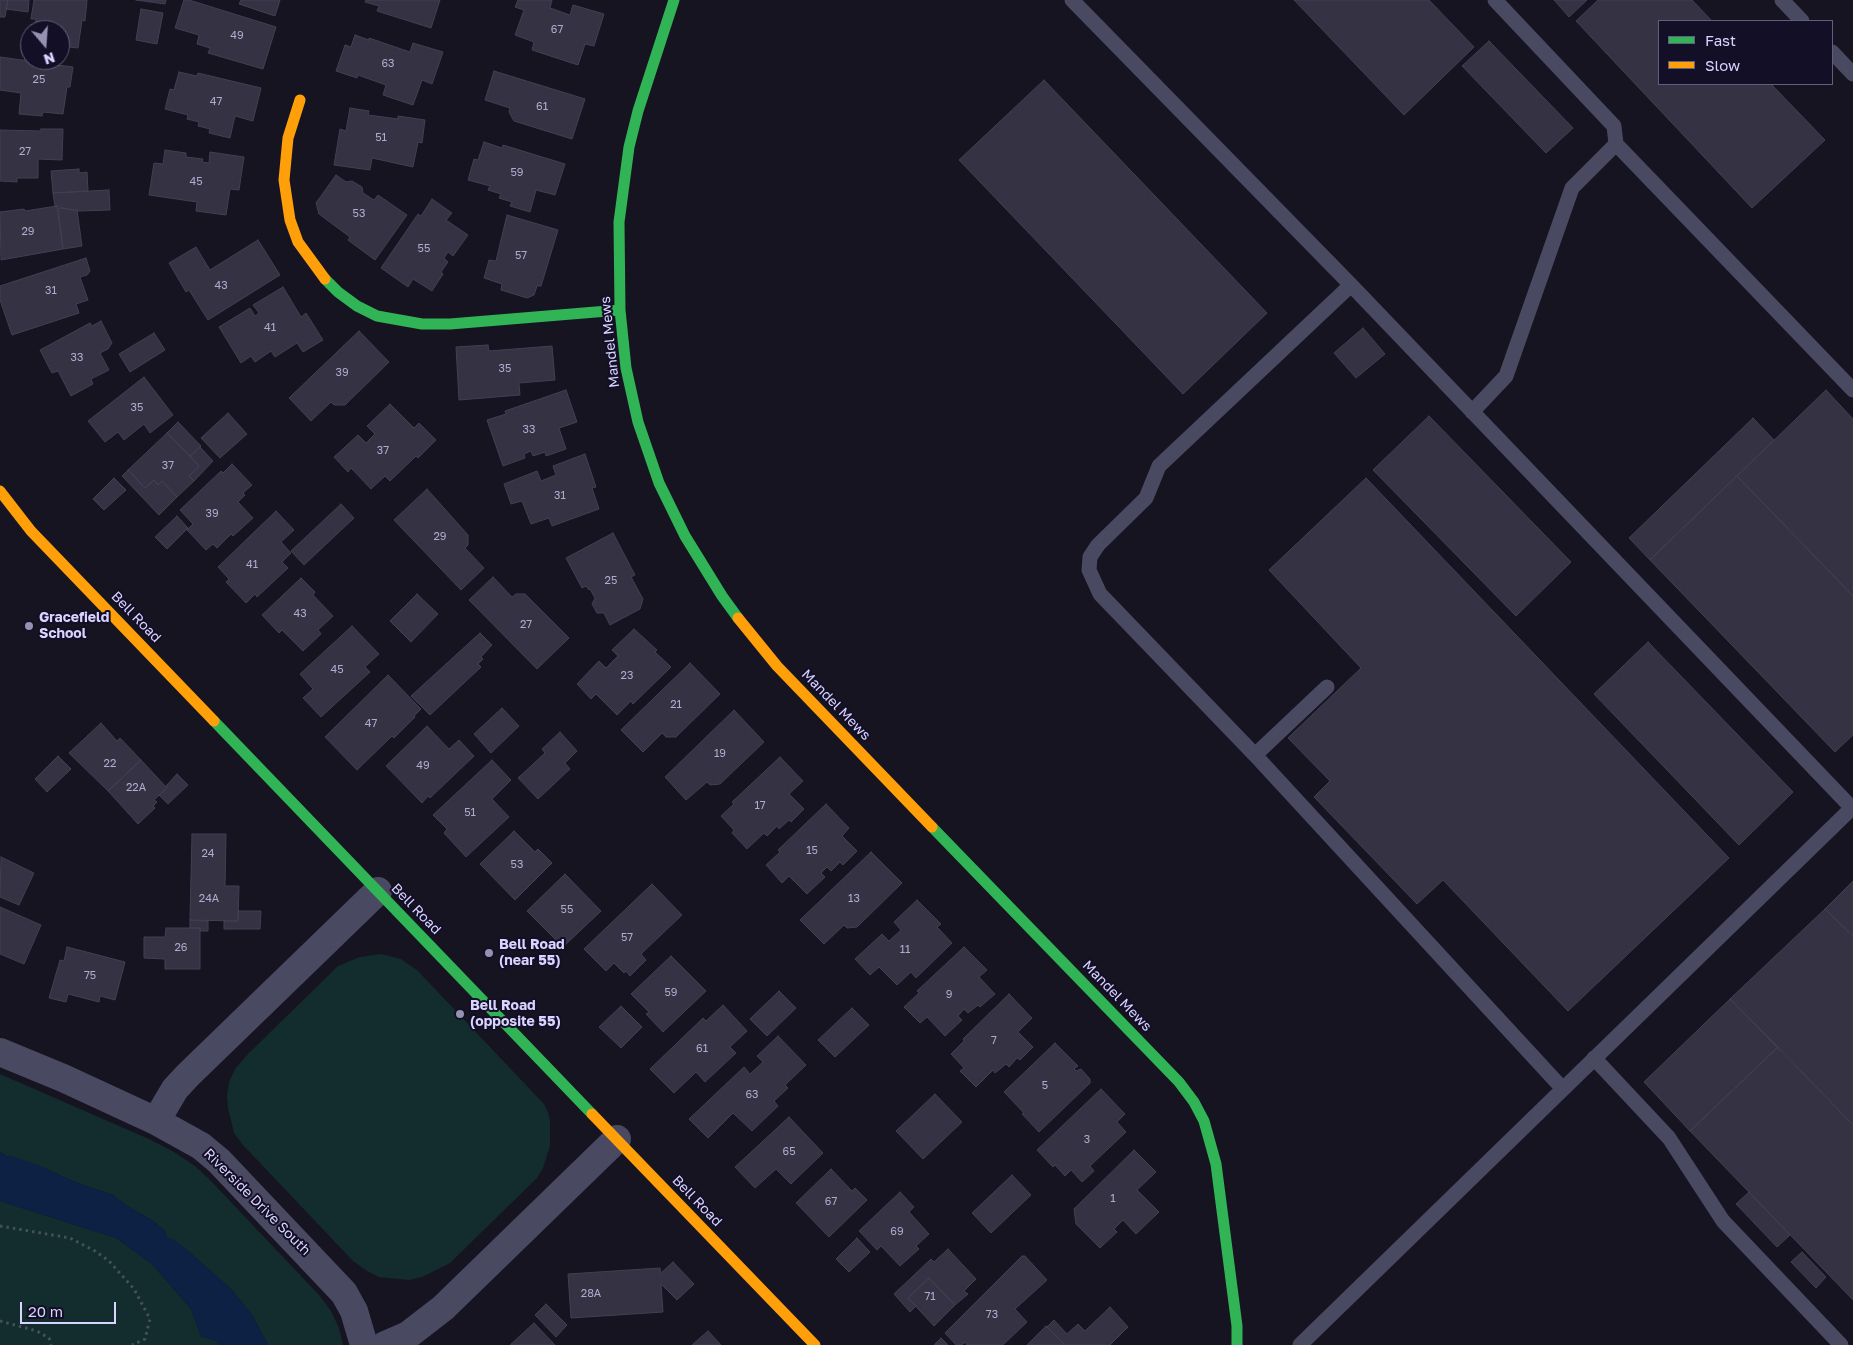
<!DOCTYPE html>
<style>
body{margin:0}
#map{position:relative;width:1853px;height:1345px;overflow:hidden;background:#161421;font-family:"Golos Text",sans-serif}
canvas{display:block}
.legend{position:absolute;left:1658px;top:20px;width:175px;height:65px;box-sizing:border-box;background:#130f26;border:1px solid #625e7d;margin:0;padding:6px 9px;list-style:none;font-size:15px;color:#d9d4ff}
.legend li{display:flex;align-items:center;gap:10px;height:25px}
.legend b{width:25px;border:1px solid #625e7d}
.north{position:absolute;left:20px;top:20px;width:50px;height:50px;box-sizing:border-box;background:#130f26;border:1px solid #625e7d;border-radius:50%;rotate:162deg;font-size:14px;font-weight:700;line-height:20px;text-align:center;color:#d9d4ff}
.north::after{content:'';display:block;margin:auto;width:18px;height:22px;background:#9591b1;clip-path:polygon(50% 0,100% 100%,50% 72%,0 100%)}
.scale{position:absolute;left:20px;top:1302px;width:96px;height:22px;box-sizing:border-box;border:2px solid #d9d4ff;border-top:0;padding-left:6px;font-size:15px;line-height:18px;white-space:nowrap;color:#d9d4ff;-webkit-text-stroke:4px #130f26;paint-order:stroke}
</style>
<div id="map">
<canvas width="1853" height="1345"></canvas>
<ul class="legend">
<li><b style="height:6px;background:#30b455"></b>Fast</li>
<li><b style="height:6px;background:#ff9f0a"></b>Slow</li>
</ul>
<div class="north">N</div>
<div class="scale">20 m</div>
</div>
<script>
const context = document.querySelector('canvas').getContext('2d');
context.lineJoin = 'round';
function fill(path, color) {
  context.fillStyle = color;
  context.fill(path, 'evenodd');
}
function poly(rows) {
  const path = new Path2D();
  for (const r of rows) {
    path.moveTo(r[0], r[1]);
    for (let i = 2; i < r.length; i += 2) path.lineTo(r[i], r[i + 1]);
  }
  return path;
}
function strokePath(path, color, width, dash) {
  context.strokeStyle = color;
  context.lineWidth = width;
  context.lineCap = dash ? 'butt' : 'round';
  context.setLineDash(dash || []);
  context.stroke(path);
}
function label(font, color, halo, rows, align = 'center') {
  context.font = font + ' "Golos Text",sans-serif';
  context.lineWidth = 4;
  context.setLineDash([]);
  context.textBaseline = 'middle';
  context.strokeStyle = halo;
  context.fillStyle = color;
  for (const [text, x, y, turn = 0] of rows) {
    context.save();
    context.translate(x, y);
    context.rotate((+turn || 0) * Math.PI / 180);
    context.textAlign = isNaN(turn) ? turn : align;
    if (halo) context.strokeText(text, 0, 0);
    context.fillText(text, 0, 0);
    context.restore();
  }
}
fill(poly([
 [381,954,401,959,418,971,544,1104,548,1112,550,1121,550,1146,543,1168,537,1178,450,1263,422,1277,409,1280,379,1277,367,1271,353,1261,243,1145,234,1133,228,1108,227,1096,229,1082,235,1069,247,1055,338,966,360,957],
 [0,1074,149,1139,174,1152,195,1166,210,1180,320,1296,331,1311,339,1328,343,1345,268,1345,252,1315,232,1290,186,1249,167,1238,165,1231,152,1220,127,1206,113,1195,75,1182,42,1167,15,1158,6,1156,0,1152],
 [0,1201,116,1238,152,1264,191,1309,201,1336,216,1341,220,1345,0,1345]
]), '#132c2d');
fill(poly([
 [0,1152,6,1156,15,1157,42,1167,75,1182,113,1195,127,1206,152,1220,165,1231,167,1238,173,1239,186,1249,232,1290,252,1315,268,1345,220,1345,215,1341,201,1336,191,1309,152,1264,116,1238,0,1201]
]), '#0d2144');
const building = poly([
 [0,0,8,0,5,17,0,17,0,0],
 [8,0,29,0,28,12,6,9,8,0],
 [34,0,87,0,85,21,82,20,78,48,60,46,60,30,35,30,36,19,31,19,34,0],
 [136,0,166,0,165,4,136,0],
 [184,0,189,0,276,27,263,69,208,53,210,48,197,44,199,35,175,28,184,0],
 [241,0,280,0,275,16,239,4,241,0],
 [366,0,440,0,431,28,377,11,379,6,365,2,366,0],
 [518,0,552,0,550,8,570,15,573,5,604,14,594,46,585,44,578,65,532,50,534,42,515,35,524,10,515,7,518,0],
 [1294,0,1429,0,1474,47,1404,115,1294,0],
 [1554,0,1587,0,1569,17,1554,0],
 [1598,0,1692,0,1712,21,1659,21,1659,84,1771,84,1825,140,1752,208,1576,21,1598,0],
 [141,9,163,13,157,44,136,40,141,9],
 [355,35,369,40,369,38,410,52,413,43,443,52,432,84,422,80,413,105,383,95,386,85,358,75,357,78,336,71,345,45,351,47,355,35],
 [1489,41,1573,128,1546,153,1462,66,1489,41],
 [0,57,73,67,70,87,67,87,63,114,43,112,42,116,19,114,21,93,0,90,0,57],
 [494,71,585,99,572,139,514,121,509,112,510,108,485,100,494,71],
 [179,72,197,76,198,73,261,88,253,121,235,116,230,138,209,133,210,129,198,126,199,122,187,119,188,115,165,109,170,89,174,90,179,72],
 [1044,80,1267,313,1183,394,959,160,1044,80],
 [350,108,369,111,368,115,398,119,398,116,425,120,422,143,418,142,413,167,372,158,370,170,334,165,340,129,346,131,350,108],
 [41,129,63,129,62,160,38,159,38,178,17,178,17,182,0,181,0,130,41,131,41,129],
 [484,142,502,148,503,145,565,164,555,195,536,190,530,212,510,206,512,202,499,198,501,194,488,190,490,186,468,180,474,159,478,160,484,142],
 [165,150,186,153,186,157,203,159,202,162,209,163,210,152,244,157,239,190,230,189,226,215,196,211,197,202,149,195,154,163,163,164,165,150],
 [79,169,79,173,87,172,88,191,53,193,51,171,79,169],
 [336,175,346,182,352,181,362,187,363,193,374,200,378,195,407,215,375,260,348,240,350,237,319,214,316,203,336,175],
 [109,190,110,210,78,211,55,206,53,193,109,190],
 [432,199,452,213,446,220,468,235,453,256,448,252,444,258,448,262,441,272,443,274,432,291,413,279,408,287,381,268,418,214,421,216,432,199],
 [57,206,63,249,1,260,0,212,24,209,25,211,57,206],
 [58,208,77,210,82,246,63,249,58,208],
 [507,215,558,230,541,286,537,286,534,295,527,298,501,290,502,284,484,278,489,260,496,261,507,215],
 [258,240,280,275,208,320,189,290,186,292,169,263,196,247,210,270,258,240],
 [86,258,90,271,87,275,80,277,88,300,76,304,79,313,12,335,0,300,0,286,86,258],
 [283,287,301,317,306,313,323,340,303,352,297,343,275,357,271,351,255,362,251,356,241,363,219,327,250,308,255,316,259,313,253,305,283,287],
 [101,321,112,343,108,349,100,353,109,370,91,379,93,384,71,396,58,371,52,373,40,350,90,323,92,326,101,321],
 [1363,328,1385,354,1356,378,1334,353,1363,328],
 [359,331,389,362,345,405,334,405,331,402,311,421,289,398,359,331],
 [154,333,165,350,130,372,119,354,154,333],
 [488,345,489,351,552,346,555,380,519,383,520,395,459,400,456,347,488,345],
 [144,377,173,415,150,433,144,424,124,440,118,432,105,442,88,421,144,377],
 [566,390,577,422,559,428,566,449,546,456,545,452,533,456,531,451,524,454,525,458,503,466,487,420,506,414,505,411,566,390],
 [1826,390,1853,419,1853,596,1737,476,1826,390],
 [390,404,414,428,419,423,436,440,418,458,416,456,390,481,385,476,371,489,351,468,348,472,334,457,358,435,366,443,375,434,367,426,390,404],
 [228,413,247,434,220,458,201,438,228,413],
 [1429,416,1571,562,1516,616,1373,470,1429,416],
 [1753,418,1774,440,1650,560,1629,538,1753,418],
 [178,422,201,446,190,456,167,433,178,422],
 [167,433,199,466,189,476,194,481,177,497,162,481,158,485,154,480,145,488,128,470,167,433],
 [200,447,213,461,194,481,189,476,199,466,190,456,200,447],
 [585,454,596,487,592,488,599,509,552,526,549,518,531,524,522,501,511,504,504,484,537,471,541,481,556,475,553,466,585,454],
 [232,464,252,485,243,493,245,495,238,502,253,518,233,536,231,534,217,548,213,544,206,550,187,530,193,524,180,510,221,471,223,473,232,464],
 [128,470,145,488,154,480,158,485,162,481,177,497,159,515,122,476,128,470],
 [1737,476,1853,596,1853,735,1835,752,1650,560,1737,476],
 [114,478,126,490,104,510,93,499,114,478],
 [1366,478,1729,858,1568,1011,1443,880,1417,904,1314,797,1330,781,1288,738,1361,668,1269,570,1366,478],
 [427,489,468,535,468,545,465,548,484,568,461,590,394,520,427,489],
 [341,504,354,518,304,565,291,551,341,504],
 [276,511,294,530,281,542,291,553,282,562,288,568,257,597,255,594,246,603,226,582,229,579,218,567,276,511],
 [177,516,188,528,167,549,155,537,177,516],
 [613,533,635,575,631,577,643,599,640,609,610,625,604,613,597,613,592,604,595,598,590,589,589,590,586,586,582,588,566,558,613,533],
 [493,577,512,597,516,594,525,594,569,638,537,669,469,600,493,577],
 [301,578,315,592,313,595,333,616,318,630,321,634,303,651,282,630,279,633,262,615,301,578],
 [417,594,438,614,411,642,390,621,417,594],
 [352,626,379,654,365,667,370,672,321,717,303,698,313,689,300,674,352,626],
 [634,629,657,650,655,652,671,667,633,704,631,701,617,715,596,694,591,699,577,684,599,661,606,668,618,656,612,650,634,629],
 [480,633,492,645,481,657,483,659,478,664,481,667,430,715,411,696,480,633],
 [1648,642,1793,792,1739,845,1594,694,1648,642],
 [690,663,720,694,676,737,666,737,662,733,643,752,621,730,690,663],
 [388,675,421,709,414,716,415,717,394,738,392,736,357,770,325,737,388,675],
 [502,708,519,726,491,753,474,734,502,708],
 [734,710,764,742,720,784,710,785,707,782,686,800,665,777,734,710],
 [101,723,117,741,120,738,141,760,108,791,69,753,101,723],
 [427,726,449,749,459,740,474,756,430,798,428,796,422,803,386,766,427,726],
 [560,732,577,751,565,763,570,769,538,799,518,778,545,753,542,749,560,732],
 [58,756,71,769,47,792,35,779,58,756],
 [780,757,803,781,789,794,804,809,791,822,789,820,779,829,777,826,767,836,764,833,747,849,732,833,734,830,721,816,734,804,732,802,780,757],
 [141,760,167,788,154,800,157,802,153,806,155,808,138,824,108,791,141,760],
 [492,760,511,780,492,799,509,817,466,857,444,833,447,829,433,815,492,760],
 [177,774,188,785,168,804,159,795,167,788,166,786,177,774],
 [826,804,849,828,842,836,857,851,843,865,840,862,831,871,827,867,821,873,825,877,807,894,789,876,782,883,766,865,780,852,778,850,826,804],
 [514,831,535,852,538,849,552,863,515,900,480,864,514,831],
 [192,834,226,834,225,886,239,886,238,921,190,920,192,834],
 [871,852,902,883,857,927,847,928,844,925,824,944,800,920,871,852],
 [1,857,34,873,19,905,0,897,1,857],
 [565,874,601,911,563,947,527,911,565,874],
 [1853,881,1853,934,1852,935,1825,909,1853,881],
 [652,884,682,915,641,954,646,960,630,976,626,971,624,973,614,963,606,971,584,949,652,884],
 [917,900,941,924,937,927,952,943,916,978,911,972,897,985,879,967,870,975,855,959,882,934,889,941,901,930,894,922,917,900],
 [0,907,41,925,24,964,0,954,0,907],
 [1825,909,1853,936,1853,1125,1730,999,1825,909],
 [238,911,261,911,260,929,224,929,224,921,238,921,238,911],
 [190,920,208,921,208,931,200,931,200,928,190,928,190,920],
 [166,928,200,928,200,969,165,969,165,959,144,958,144,937,165,937,166,928],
 [67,947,125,962,115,1000,100,996,99,1002,68,994,66,1002,49,998,60,960,64,961,67,947],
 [964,947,987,970,979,977,995,994,980,1007,978,1005,968,1013,964,1009,958,1016,962,1020,945,1036,927,1017,920,1023,904,1007,919,993,917,991,964,947],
 [671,956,706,991,663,1032,646,1014,649,1012,631,994,671,956],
 [779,991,796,1008,767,1036,750,1019,779,991],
 [1009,994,1032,1018,1018,1032,1033,1047,1020,1060,1017,1058,1009,1067,1006,1064,995,1073,993,1070,976,1087,960,1071,964,1068,951,1054,964,1041,963,1039,1009,994],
 [1730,999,1778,1047,1690,1131,1644,1082,1730,999],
 [723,1005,747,1031,730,1047,736,1053,705,1082,696,1072,674,1093,650,1069,703,1018,706,1021,723,1005],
 [621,1006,642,1027,621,1048,599,1027,621,1006],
 [852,1008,869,1025,835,1057,818,1040,852,1008],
 [778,1036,806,1065,785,1085,788,1088,774,1101,778,1106,752,1131,733,1113,708,1138,689,1119,744,1067,750,1074,763,1062,757,1056,778,1036],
 [1055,1043,1078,1066,1074,1069,1076,1071,1081,1069,1090,1079,1090,1083,1039,1132,1022,1114,1024,1113,1004,1092,1055,1043],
 [1778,1047,1853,1125,1853,1300,1690,1131,1778,1047],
 [1101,1089,1125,1114,1117,1122,1126,1132,1090,1166,1094,1171,1082,1182,1071,1170,1065,1176,1055,1165,1053,1167,1037,1150,1101,1089],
 [935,1094,962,1122,923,1159,896,1131,935,1094],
 [789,1117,823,1153,791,1184,776,1169,755,1188,735,1167,789,1117],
 [1134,1150,1156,1172,1137,1190,1159,1212,1136,1234,1123,1220,1114,1229,1117,1232,1100,1248,1076,1224,1074,1209,1134,1150],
 [831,1169,852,1191,855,1188,867,1200,829,1237,796,1203,831,1169],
 [1012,1175,1031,1195,991,1233,972,1213,1012,1175],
 [900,1192,914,1207,909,1212,929,1234,916,1246,919,1249,900,1266,881,1246,877,1250,859,1231,900,1192],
 [1749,1192,1790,1235,1777,1247,1736,1204,1749,1192],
 [857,1238,870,1252,849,1272,836,1259,857,1238],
 [948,1249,976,1279,964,1291,968,1294,955,1305,929,1278,908,1298,916,1306,910,1312,894,1294,931,1259,934,1262,948,1249],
 [1802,1252,1826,1277,1816,1288,1791,1262,1802,1252],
 [1022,1256,1025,1256,1047,1280,1015,1309,1027,1322,1003,1345,967,1345,965,1342,962,1345,956,1345,945,1333,1022,1256],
 [673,1262,694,1284,677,1300,661,1284,663,1312,571,1318,568,1274,660,1268,661,1273,673,1262],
 [929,1278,955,1305,934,1326,908,1298,929,1278],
 [546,1304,567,1325,556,1337,535,1315,546,1304],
 [1110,1307,1128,1327,1110,1345,1065,1345,1047,1327,1054,1320,1067,1334,1078,1324,1085,1331,1110,1307],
 [534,1323,555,1345,510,1345,534,1323],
 [1046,1326,1065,1345,1027,1345,1046,1326],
 [708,1331,721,1345,692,1345,708,1331],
 [941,1338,948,1345,934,1345,941,1338]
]);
fill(building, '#343243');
strokePath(building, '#433f54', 1);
strokePath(poly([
 [0,1226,70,1238,95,1251,109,1261,134,1289,150,1319,145,1339,132,1345],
 [0,1321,37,1331,49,1338,51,1345]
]), '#44505f', 3, [2.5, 4]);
strokePath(poly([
 [1072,0,1351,285,1852,808],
 [1495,0,1614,126,1616,144,1853,390],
 [1782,0,1802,21],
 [1832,52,1853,74],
 [1472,412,1506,376,1572,188,1616,144],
 [1327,687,1255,755,1563,1089],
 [1255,755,1100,594,1089,570,1090,557,1098,545,1146,498,1159,466,1351,285],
 [1594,1058,1669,1138,1723,1221,1841,1345],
 [1300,1345,1853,807]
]), '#4a4962', 15);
strokePath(poly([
 [0,1052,63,1078,156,1121,201,1146,219,1161,344,1293,354,1311,364,1345],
 [156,1121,175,1089,188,1075,378,891],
 [385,1345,408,1335,443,1308,617,1139]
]), '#4a4962', 28);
strokePath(poly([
 [674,0,638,111,629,147,619,222,620,310,626,368,638,422,659,483,685,536,722,596,738,618],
 [325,279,338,292,357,306,377,316,422,324,450,324,620,310],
 [214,721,592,1114],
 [932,827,1179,1082,1194,1102,1204,1121,1216,1164,1237,1326,1237,1345]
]), '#30b455', 11);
strokePath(poly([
 [300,100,288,138,284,180,290,220,298,242,325,279],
 [0,491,31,531,214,721],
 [738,618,777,666,932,827],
 [592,1114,815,1345]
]), '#ff9f0a', 11);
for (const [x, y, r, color] of [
 [29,626,5,"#9591b1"],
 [489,953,5,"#9591b1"],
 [460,1014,5,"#9591b1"]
]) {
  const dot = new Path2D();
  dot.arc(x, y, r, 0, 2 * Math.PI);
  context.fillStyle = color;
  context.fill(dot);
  strokePath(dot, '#130f26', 2);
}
label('11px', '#b0acd0', null, [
 ["67",557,30],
 ["49",237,36],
 ["63",388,64],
 ["25",39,80],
 ["47",216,102],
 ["61",542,107],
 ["51",381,138],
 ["27",25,152],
 ["59",517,173],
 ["45",196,182],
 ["53",359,214],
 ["29",28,232],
 ["55",424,249],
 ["57",521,256],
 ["43",221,286],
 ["31",51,291],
 ["41",270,328],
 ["33",77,358],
 ["35",505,369],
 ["39",342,373],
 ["35",137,408],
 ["33",529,430],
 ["37",383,451],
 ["37",168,466],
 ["31",560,496],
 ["39",212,514],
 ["29",440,537],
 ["41",252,565],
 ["25",611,581],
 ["43",300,614],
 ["27",526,625],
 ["45",337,670],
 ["23",627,676],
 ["21",676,705],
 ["47",371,724],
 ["19",720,754],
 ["22",110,764],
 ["49",423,766],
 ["22A",136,788],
 ["17",760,806],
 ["51",470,813],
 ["15",812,851],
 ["24",208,854],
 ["53",517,865],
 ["24A",209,899],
 ["13",854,899],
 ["55",567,910],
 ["57",627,938],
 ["26",181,948],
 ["11",905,950],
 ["75",90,976],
 ["59",671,993],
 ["9",949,995],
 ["7",994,1041],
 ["61",702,1049],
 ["5",1045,1086],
 ["63",752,1095],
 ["3",1087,1140],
 ["65",789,1152],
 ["1",1113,1199],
 ["67",831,1202],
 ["69",897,1232],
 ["28A",591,1294],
 ["71",930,1297],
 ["73",992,1315]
]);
label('14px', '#d9d4ff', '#130f26', [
 ["Mandel Mews",610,342,-96],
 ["Bell Road",136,617,46],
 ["Mandel Mews",836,705,46],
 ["Bell Road",416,909,46],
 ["Mandel Mews",1117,996,46],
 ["Bell Road",697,1201,46],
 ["Riverside Drive South",257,1202,45]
]);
label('bold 14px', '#d9d4ff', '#130f26', [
 ["Gracefield",39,618],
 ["School",39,634],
 ["Bell Road",499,945],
 ["(near 55)",499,961],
 ["Bell Road",470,1006],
 ["(opposite 55)",470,1022]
], 'left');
</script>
